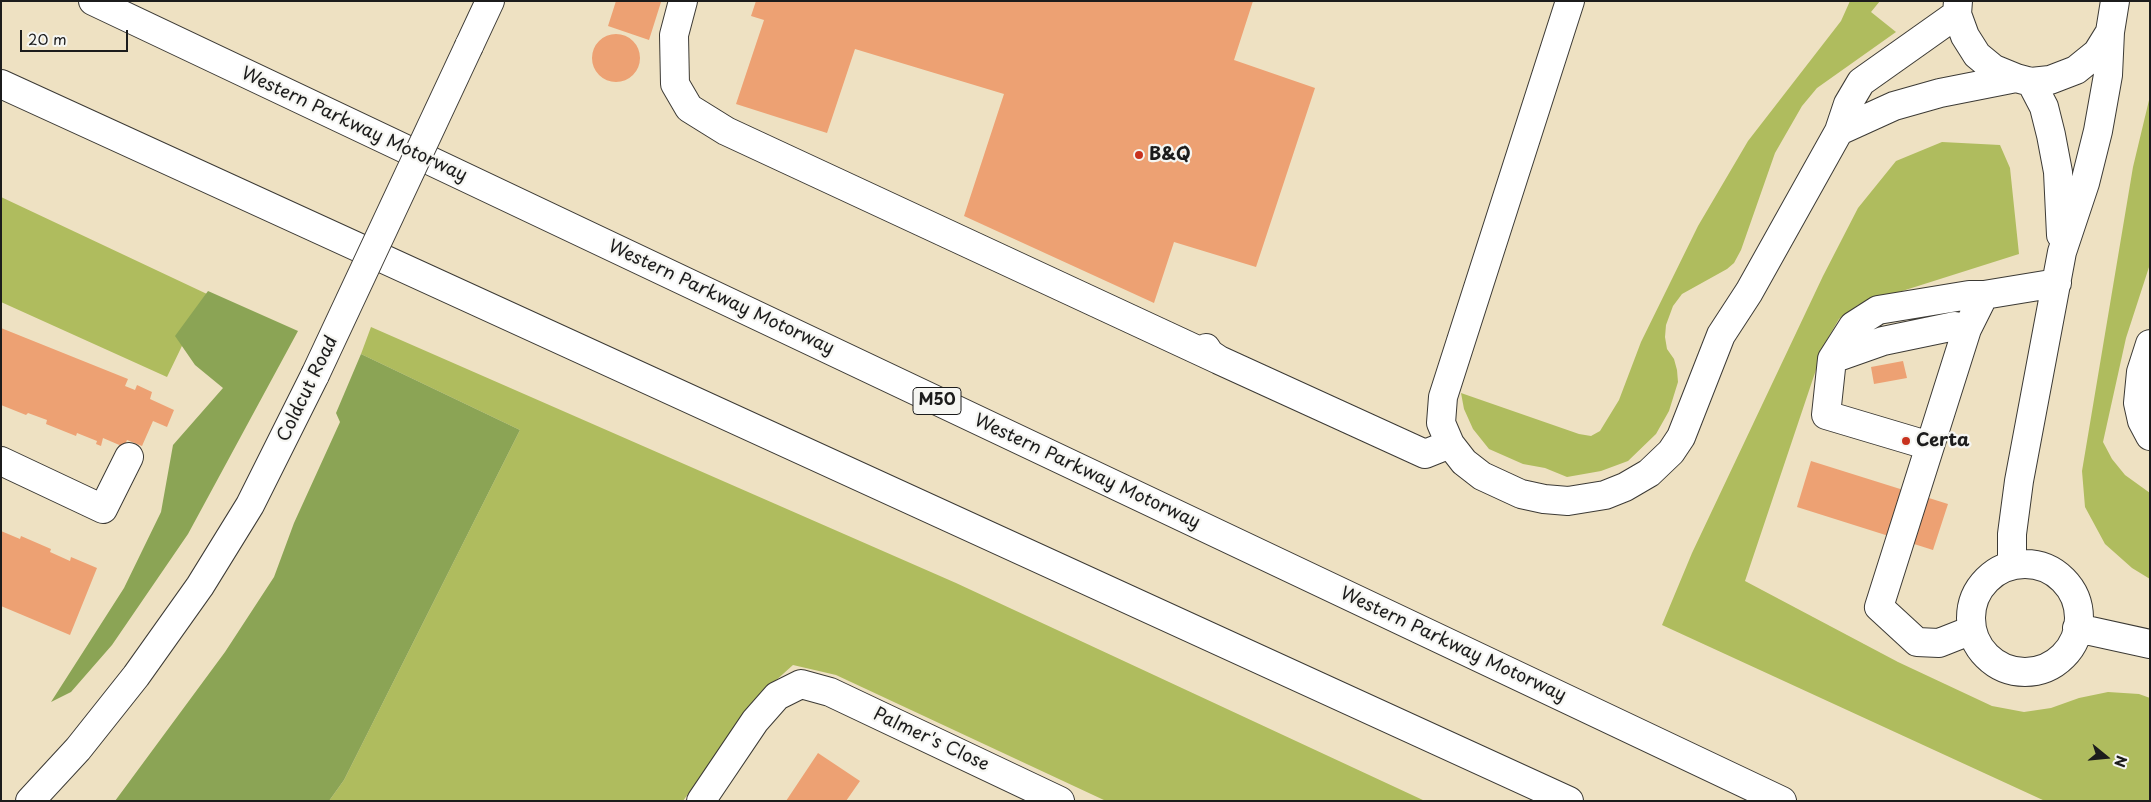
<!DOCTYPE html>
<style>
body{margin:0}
#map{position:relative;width:2151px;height:802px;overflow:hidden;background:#eee1c2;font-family:"Playpen Sans",sans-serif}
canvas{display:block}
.frame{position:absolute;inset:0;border:2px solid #1c1c1c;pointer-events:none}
.north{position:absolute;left:2081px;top:732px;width:50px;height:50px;-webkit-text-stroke:4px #f6f6f2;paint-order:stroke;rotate:107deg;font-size:14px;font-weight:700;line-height:20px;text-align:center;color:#1c1c1c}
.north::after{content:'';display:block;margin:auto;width:18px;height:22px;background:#1c1c1c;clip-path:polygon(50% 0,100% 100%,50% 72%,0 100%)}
.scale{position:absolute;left:20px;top:30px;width:108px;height:22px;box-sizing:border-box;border:2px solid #1c1c1c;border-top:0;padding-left:6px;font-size:15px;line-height:18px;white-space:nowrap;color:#1c1c1c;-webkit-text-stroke:4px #f6f6f2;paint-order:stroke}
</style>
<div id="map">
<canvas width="2151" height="802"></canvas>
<div class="frame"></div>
<div class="north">N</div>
<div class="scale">20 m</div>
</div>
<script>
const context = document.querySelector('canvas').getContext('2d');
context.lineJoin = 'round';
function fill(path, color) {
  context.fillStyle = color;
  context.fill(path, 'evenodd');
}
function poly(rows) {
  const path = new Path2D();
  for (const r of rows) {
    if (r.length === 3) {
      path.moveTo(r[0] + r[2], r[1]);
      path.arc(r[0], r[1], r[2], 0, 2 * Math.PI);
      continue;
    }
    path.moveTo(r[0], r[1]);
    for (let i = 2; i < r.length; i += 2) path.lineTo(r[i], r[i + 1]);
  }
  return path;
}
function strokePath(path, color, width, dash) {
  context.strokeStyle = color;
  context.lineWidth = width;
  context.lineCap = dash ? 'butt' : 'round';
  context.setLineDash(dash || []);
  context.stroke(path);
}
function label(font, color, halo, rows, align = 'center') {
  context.font = font + ' "Playpen Sans",sans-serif';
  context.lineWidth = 4.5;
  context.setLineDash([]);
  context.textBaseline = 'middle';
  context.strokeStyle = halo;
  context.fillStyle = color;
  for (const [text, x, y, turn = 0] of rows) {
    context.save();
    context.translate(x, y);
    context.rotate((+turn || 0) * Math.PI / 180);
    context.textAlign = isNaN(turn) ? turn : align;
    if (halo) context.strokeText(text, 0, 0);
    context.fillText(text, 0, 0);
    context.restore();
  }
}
fill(poly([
 [1850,1,1880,1,1871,12,1896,32,1817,88,1802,106,1775,153,1741,250,1734,263,1727,269,1682,294,1673,306,1666,325,1665,337,1667,349,1674,359,1677,370,1678,382,1669,411,1656,434,1628,461,1601,471,1567,477,1545,468,1523,464,1489,449,1473,429,1464,409,1461,393,1579,434,1591,436,1600,431,1619,400,1641,342,1698,226,1748,141,1841,21],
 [2150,96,2150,264,2126,338,2103,442,2112,459,2125,475,2150,493,2150,579,2132,568,2105,544,2085,507,2082,471,2133,167],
 [1942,142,2000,145,2010,168,2019,254,1858,305,1839,319,1825,343,1745,581,1898,662,1992,706,2024,712,2051,708,2079,698,2108,692,2139,694,2150,698,2150,801,2045,801,1662,625,1692,553,1823,276,1858,208,1896,161],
 [1,197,207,294,167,377,1,302],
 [371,327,956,583,1425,801,1106,801,836,675,793,665,754,700,683,801,329,801,344,780,520,430,361,354]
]), '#afbc5e');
fill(poly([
 [208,291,298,331,188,534,112,645,71,692,51,702,124,588,161,512,173,445,223,388,195,365,175,336],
 [361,354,520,430,344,780,329,801,115,801,225,652,274,577,294,523,340,422,336,413]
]), '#8ba455');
fill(poly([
 [616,1,661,2,649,40,608,26],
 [756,1,1253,1,1234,60,1315,88,1256,267,1174,242,1154,303,964,216,1004,94,855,49,827,133,736,104,764,20,751,16],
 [616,58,24],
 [1,328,128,379,125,386,135,390,137,385,152,392,150,399,174,410,167,427,153,421,142,446,127,440,124,447,103,438,101,446,96,444,97,441,77,433,76,436,46,424,47,420,28,413,26,415,1,405],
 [1903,361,1907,378,1874,384,1871,367],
 [1811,461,1948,504,1933,550,1797,507],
 [1,531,20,539,21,536,51,549,50,552,70,561,71,557,97,568,70,635,1,606],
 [818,753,860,781,846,801,786,801]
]), '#eda173');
const minor = poly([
 [683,1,674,35,675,84,689,108,726,131,1219,360],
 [1570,1,1443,397,1441,423,1450,444,1464,462,1482,476,1521,494,1544,499,1568,501,1605,495,1625,487,1649,473,1671,452,1681,437,1721,335,1749,292,1839,131,1848,104,1861,82,1957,14],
 [1958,1,1957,14,1965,36,1977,55,1994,69,2016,78,2031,82,2050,80,2076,70,2097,53,2110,32,2115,1],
 [2031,82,2044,107,2051,135,2058,172,2061,235],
 [1839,131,1894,106,1940,93,2016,78],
 [2150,344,2141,372,2138,403,2142,421,2150,436],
 [1206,348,1210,354,1219,360,1425,454,1450,444],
 [1832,359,1883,341,1955,326,1967,329],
 [1930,446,1826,415,1832,359,1853,326,1878,310,1969,295,1984,295],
 [1,461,103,509,129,457],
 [2025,618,54],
 [2012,565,2012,534,2019,481,2062,252,2085,183,2098,131,2108,75,2110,32],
 [2077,628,2150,644],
 [1972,630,1939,643,1917,642,1879,607,1967,329,1984,295,2057,283],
 [701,801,755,721,777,696,801,684,830,692,1060,801]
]);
const major = poly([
 [469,46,490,1],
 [30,801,78,749,136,676,200,586,250,505,315,375]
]);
const highway = poly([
 [93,1,1782,801],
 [1,84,1569,801]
]);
strokePath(minor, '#3c3a35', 30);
strokePath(major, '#3c3a35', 30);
strokePath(highway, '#3c3a35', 30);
strokePath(minor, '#fff', 28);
strokePath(major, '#fff', 28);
strokePath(highway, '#fff', 28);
const majorBridge = poly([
 [315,375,469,46]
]);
strokePath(majorBridge, '#3c3a35', 30, []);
strokePath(majorBridge, '#fff', 28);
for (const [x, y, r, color] of [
 [1139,155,5,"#c8321e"],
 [1906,441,5,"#c8321e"]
]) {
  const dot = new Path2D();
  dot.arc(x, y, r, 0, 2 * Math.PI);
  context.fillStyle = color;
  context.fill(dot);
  strokePath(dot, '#f6f6f2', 2);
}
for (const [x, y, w] of [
 [937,401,48]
]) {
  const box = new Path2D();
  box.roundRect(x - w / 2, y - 13.5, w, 27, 4);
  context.fillStyle = '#f6f6f2';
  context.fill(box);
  strokePath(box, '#1c1c1c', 1);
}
label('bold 16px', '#1c1c1c', null, [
 ["M50",937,401]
]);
label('18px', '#1c1c1c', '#f6f6f2', [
 ["Western Parkway Motorway",354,125,25],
 ["Western Parkway Motorway",721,298,25],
 ["Coldcut Road",308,389,-64],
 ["Western Parkway Motorway",1087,472,25],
 ["Western Parkway Motorway",1453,645,25],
 ["Palmer's Close",931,740,25]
]);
label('bold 18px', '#1c1c1c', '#f6f6f2', [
 ["B&Q",1149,155],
 ["Certa",1916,441]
], 'left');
</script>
